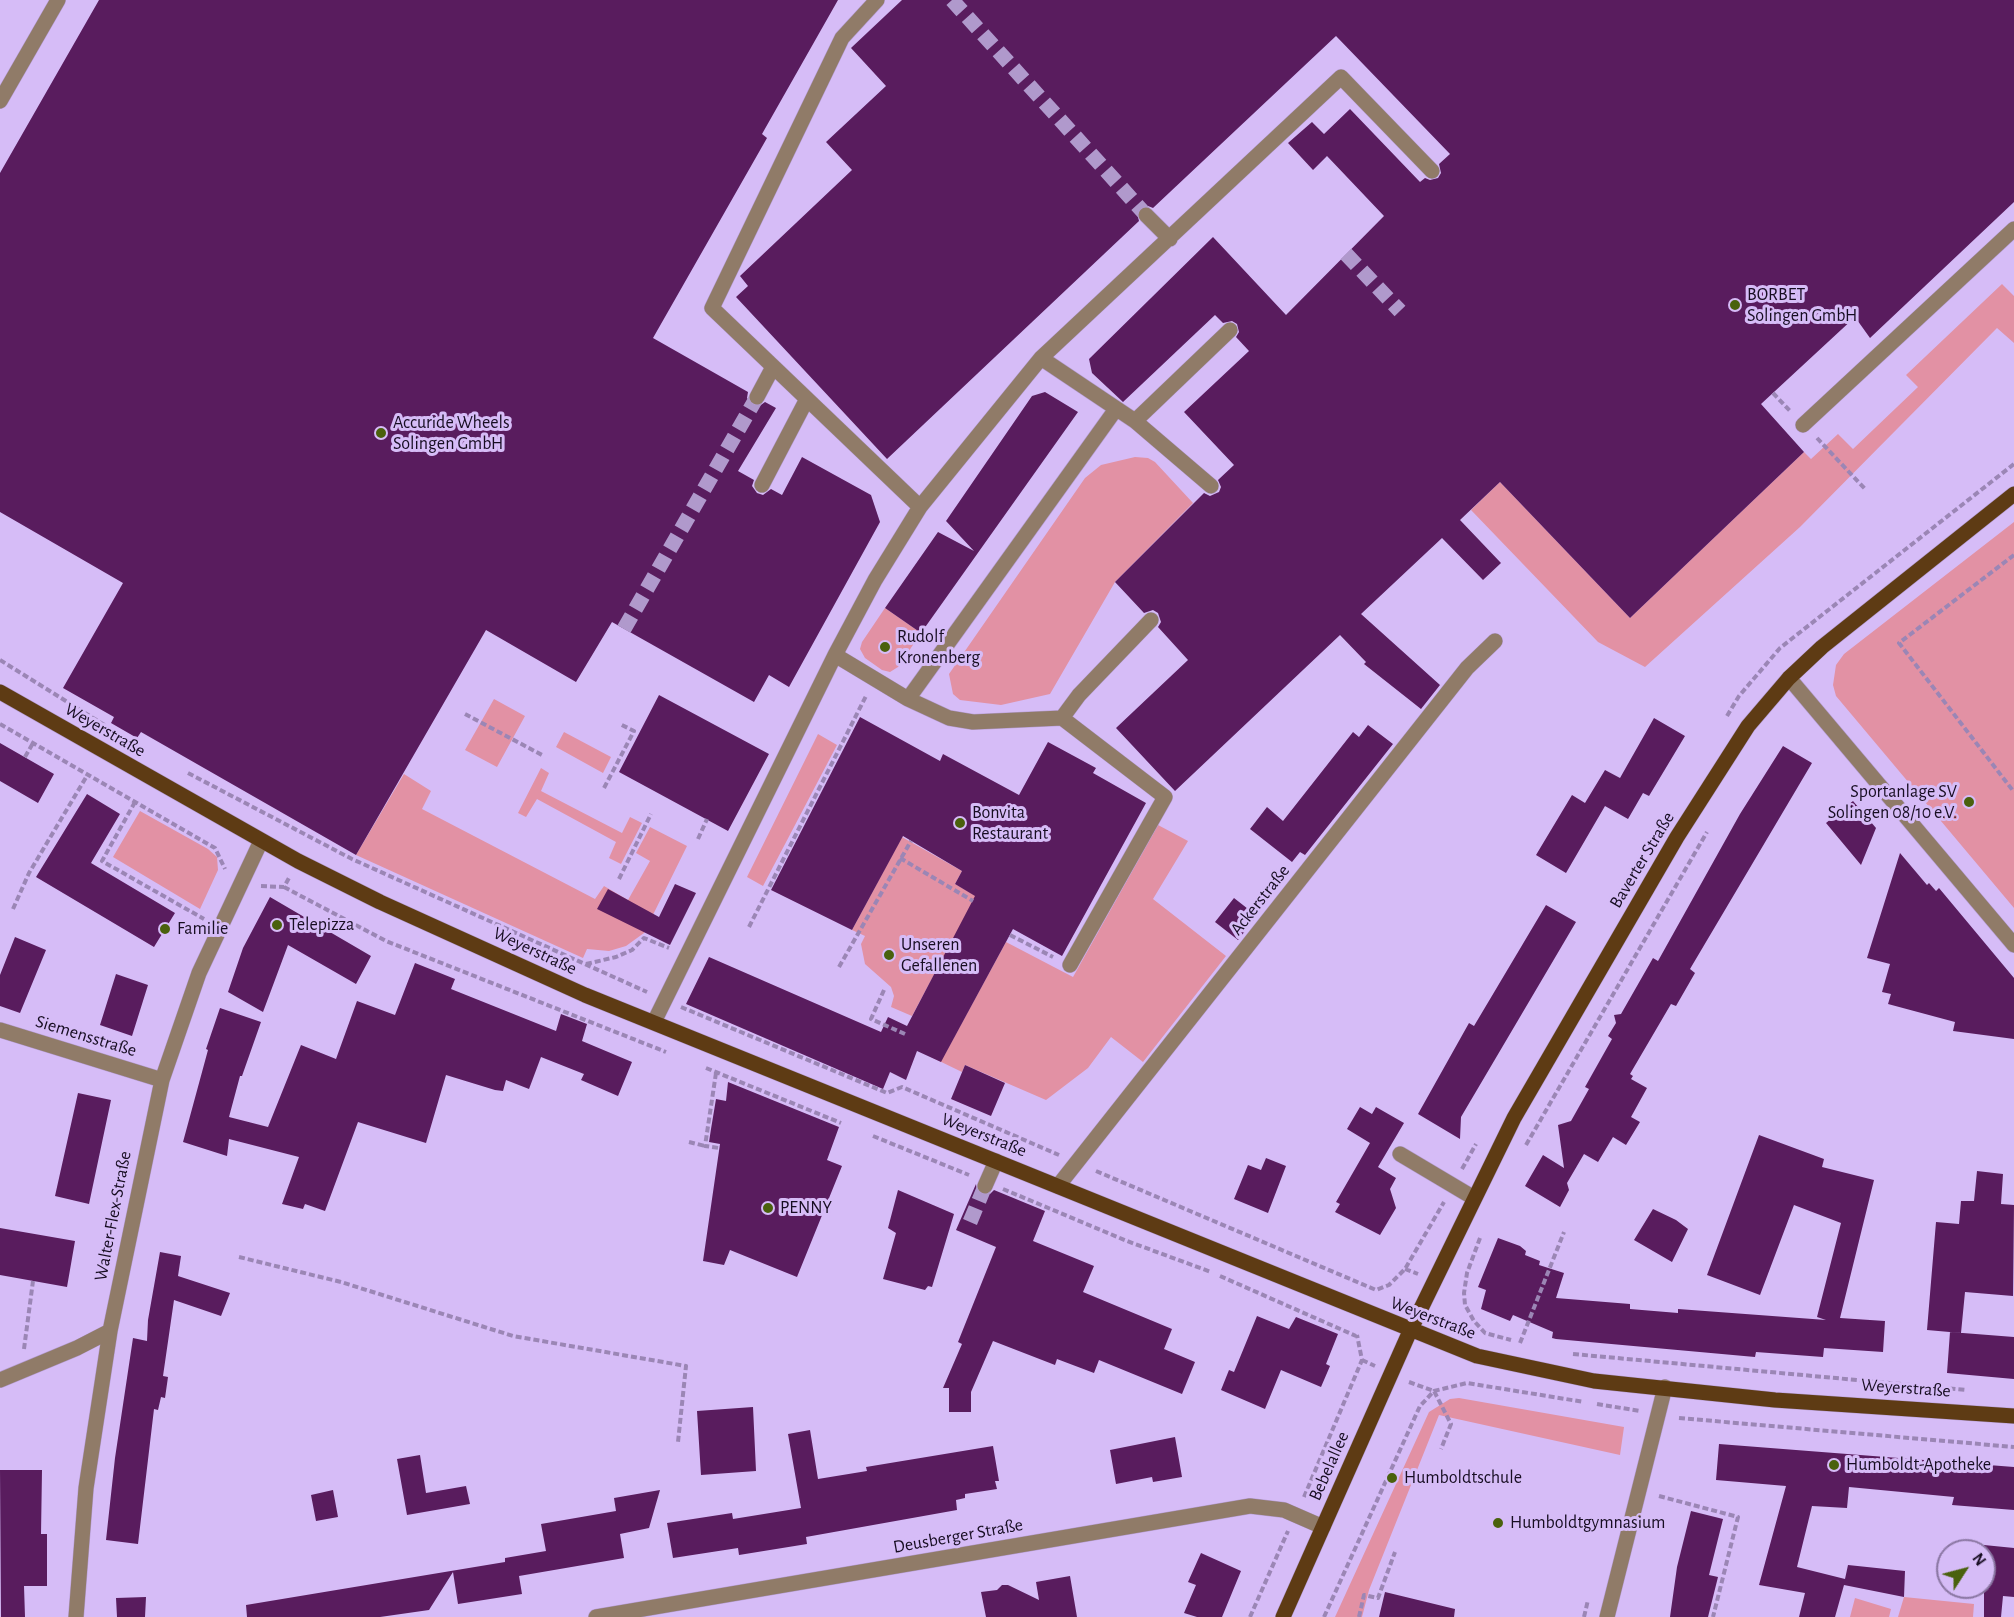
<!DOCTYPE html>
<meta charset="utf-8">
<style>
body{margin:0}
#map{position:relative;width:2014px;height:1617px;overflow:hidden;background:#d6bcf7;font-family:"Alegreya Sans",sans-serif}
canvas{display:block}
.north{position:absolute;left:1936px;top:1539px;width:60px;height:60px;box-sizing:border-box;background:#d6bcf7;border:2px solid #8a76a2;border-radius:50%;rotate:54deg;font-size:16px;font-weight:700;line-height:24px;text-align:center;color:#170d22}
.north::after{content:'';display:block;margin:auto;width:21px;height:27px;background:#4a610d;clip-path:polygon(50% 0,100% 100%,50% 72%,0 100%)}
</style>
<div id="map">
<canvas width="2014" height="1617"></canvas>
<div class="north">N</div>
</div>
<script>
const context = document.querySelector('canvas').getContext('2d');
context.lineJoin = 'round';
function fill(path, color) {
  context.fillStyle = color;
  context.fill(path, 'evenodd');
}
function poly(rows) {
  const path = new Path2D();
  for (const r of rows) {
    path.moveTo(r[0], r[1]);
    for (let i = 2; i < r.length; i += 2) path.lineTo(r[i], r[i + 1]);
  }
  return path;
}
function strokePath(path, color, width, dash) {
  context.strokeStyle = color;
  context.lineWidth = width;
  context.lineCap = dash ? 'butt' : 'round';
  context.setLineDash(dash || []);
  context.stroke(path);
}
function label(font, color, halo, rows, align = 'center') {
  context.font = font + ' "Alegreya Sans",sans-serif';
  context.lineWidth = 6;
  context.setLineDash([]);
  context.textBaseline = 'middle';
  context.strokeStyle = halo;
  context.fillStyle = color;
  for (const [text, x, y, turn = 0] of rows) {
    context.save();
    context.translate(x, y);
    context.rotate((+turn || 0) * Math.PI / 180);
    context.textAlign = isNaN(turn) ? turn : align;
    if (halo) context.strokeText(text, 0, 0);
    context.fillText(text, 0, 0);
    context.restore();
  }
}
fill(poly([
 [2002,284,2014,296,2014,343,1997,328,1800,527,1645,667,1598,642,1471,510,1500,482,1630,618,1804,452,1811,459,1838,434,1853,449,1918,387,1906,375],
 [1135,457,1148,458,1155,462,1193,503,1115,582,1050,694,1001,705,960,700,953,694,949,674,1085,478,1101,465],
 [2014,522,2014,908,1836,696,1833,685,1836,665,1844,654],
 [885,608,921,633,898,667,890,672,882,670,865,658,860,649,862,642],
 [494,699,525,716,497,767,465,750],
 [564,732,611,757,603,773,556,747],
 [818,734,837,745,763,886,747,877],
 [541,768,549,773,541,791,622,833,630,817,642,823,621,864,609,858,616,842,537,799,526,817,518,813],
 [404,774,431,791,422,809,595,899,604,886,628,900,650,861,636,853,650,827,687,846,644,933,626,946,609,951,587,949,583,958,356,855],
 [140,811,208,849,217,857,218,870,200,909,113,857],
 [1158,825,1188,841,1153,899,1226,956,1143,1062,1111,1037,1088,1068,1046,1100,965,1065,962,1072,931,1057,945,1054,1006,942,1073,977],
 [902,837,962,871,955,884,976,896,912,1016,891,1007,894,996,891,987,865,964,861,944,865,936,852,930],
 [1459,1398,1624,1427,1620,1455,1439,1415,1369,1590,1362,1617,1335,1617,1429,1412,1450,1399],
 [1904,1597,1974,1604,1973,1617,1898,1617],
 [1855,1598,1891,1609,1889,1617,1850,1617]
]), '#e291a4');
fill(poly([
 [99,0,838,0,762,134,767,138,653,338,748,392,747,398,752,405,758,407,765,402,776,408,738,471,754,480,752,486,757,493,763,495,771,489,782,495,802,457,871,495,880,522,789,687,769,675,754,702,612,622,576,682,486,630,356,855,141,732,137,738,111,723,114,717,63,688,123,583,0,512,0,173],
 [902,0,2014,0,2014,202,1870,338,1855,317,1761,404,1804,452,1630,618,1500,482,1460,520,1501,563,1483,580,1442,538,1361,614,1440,685,1421,709,1364,664,1366,662,1340,635,1175,791,1116,728,1188,660,1158,627,1161,622,1158,613,1153,610,1144,613,1115,582,1204,493,1210,496,1219,492,1221,487,1218,480,1234,465,1184,412,1249,351,1236,337,1239,332,1237,324,1232,321,1223,323,1215,315,1123,402,1092,373,1089,359,1213,237,1286,315,1384,216,1327,156,1313,170,1288,143,1312,122,1324,134,1350,109,1420,182,1425,178,1430,180,1438,178,1441,173,1439,164,1450,154,1336,36,1153,208,1148,206,1140,208,1137,213,1139,221,887,459,736,297,748,286,740,276,852,170,826,142,886,86,851,48],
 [1045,392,1078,412,921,633,885,608,938,532,974,551,946,521,1032,396],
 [659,695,769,754,728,831,619,772],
 [860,717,940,761,943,754,1019,795,1048,742,1096,768,1093,773,1146,803,1062,956,1013,929,941,1062,917,1051,906,1080,890,1072,883,1089,686,1004,709,957,881,1032,888,1017,907,1026,975,896,955,884,962,871,903,836,852,930,771,890],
 [1654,718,1685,736,1649,796,1643,793,1628,819,1605,806,1566,873,1536,855,1572,795,1585,803,1605,770,1620,778],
 [1368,725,1393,744,1305,855,1300,852,1292,862,1250,829,1267,807,1283,821,1353,732,1359,737],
 [0,743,54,774,38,803,0,781],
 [1783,746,1812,763,1690,969,1695,973,1676,1006,1671,1004,1630,1074,1633,1076,1631,1079,1647,1088,1631,1117,1640,1122,1626,1145,1613,1137,1598,1162,1584,1154,1567,1183,1569,1190,1560,1207,1525,1186,1543,1155,1564,1168,1558,1125,1571,1121,1589,1089,1585,1087,1612,1039,1608,1036,1616,1023,1614,1015,1621,1014,1653,958,1658,961,1740,814],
 [87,794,120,814,91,863,175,913,154,947,36,877],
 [1853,801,1876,828,1861,865,1826,823],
 [1900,853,1927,885,1929,883,1936,891,1939,888,2014,978,2014,1039,1953,1031,1955,1022,1888,1004,1891,994,1882,992,1890,964,1867,958],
 [675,884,696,893,670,945,597,909,608,889,659,917],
 [270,897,371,956,356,984,288,945,263,1012,228,992,243,948],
 [1234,898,1257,916,1238,940,1215,922],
 [1546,905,1576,922,1461,1117,1460,1139,1418,1114,1469,1023,1474,1026],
 [15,937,46,950,20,1013,0,1006,0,975],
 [415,963,455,979,451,989,556,1031,561,1014,587,1024,582,1041,632,1062,618,1096,581,1080,584,1074,541,1057,529,1089,506,1080,503,1091,495,1090,446,1075,426,1143,358,1122,325,1211,305,1204,303,1209,282,1204,299,1157,229,1139,227,1156,183,1142,208,1050,206,1049,220,1008,261,1022,242,1076,240,1076,229,1117,268,1127,301,1045,336,1059,357,1001,395,1015],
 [116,974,148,985,132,1036,100,1025],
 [965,1065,1005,1083,991,1116,951,1099],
 [728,1082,839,1127,827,1160,842,1166,797,1277,730,1250,724,1265,703,1261,720,1144,709,1142,711,1129,716,1099,726,1101],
 [78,1093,111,1100,89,1204,55,1196],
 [1360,1107,1372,1114,1376,1107,1404,1123,1378,1167,1396,1178,1390,1189,1396,1208,1380,1235,1335,1212,1340,1204,1336,1202,1370,1143,1347,1129],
 [1759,1135,1824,1159,1822,1167,1874,1180,1840,1318,1885,1321,1883,1352,1824,1348,1823,1357,1756,1352,1755,1357,1556,1339,1552,1338,1553,1332,1513,1315,1510,1321,1481,1309,1486,1290,1478,1287,1498,1238,1520,1246,1526,1251,1525,1255,1540,1261,1539,1265,1564,1273,1556,1298,1630,1304,1630,1309,1678,1313,1678,1309,1826,1320,1817,1317,1841,1223,1794,1205,1760,1295,1707,1275],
 [1266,1158,1286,1166,1268,1213,1234,1199,1248,1165,1261,1170],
 [1977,1171,2003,1174,2001,1204,2014,1205,2013,1296,1965,1292,1961,1333,1927,1330,1936,1222,1959,1224,1961,1201,1974,1201],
 [976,1184,977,1191,982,1195,990,1194,994,1190,1045,1211,1033,1241,1094,1266,1083,1292,1172,1329,1164,1349,1195,1362,1182,1394,1099,1360,1094,1373,1057,1359,1055,1365,993,1341,971,1392,971,1412,949,1412,949,1388,943,1388,962,1344,958,1342,996,1247,956,1230],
 [898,1190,954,1214,932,1287,928,1286,925,1290,883,1279,896,1233,888,1228],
 [1653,1209,1676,1220,1688,1229,1672,1262,1634,1240],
 [0,1228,75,1241,67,1287,0,1275],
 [160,1252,181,1256,178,1276,230,1293,221,1316,174,1300,163,1376,168,1377,165,1398,161,1397,158,1410,154,1409,138,1544,106,1540,115,1458,133,1338,147,1341,148,1320],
 [1257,1316,1289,1329,1296,1317,1338,1334,1326,1364,1330,1366,1321,1387,1281,1370,1265,1409,1221,1390,1229,1370,1234,1372],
 [1950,1332,2014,1337,2014,1379,1947,1373],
 [753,1407,756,1471,701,1475,697,1411],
 [810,1430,818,1479,867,1471,866,1467,993,1446,999,1481,995,1481,997,1489,965,1494,965,1498,956,1500,957,1510,806,1537,807,1544,739,1555,738,1548,673,1558,667,1523,732,1513,733,1519,801,1508,788,1434],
 [1175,1437,1182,1477,1153,1482,1152,1477,1116,1484,1110,1450],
 [1719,1444,2014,1467,2014,1510,1952,1505,1954,1497,1849,1487,1847,1508,1812,1506,1797,1567,1845,1579,1848,1565,1905,1571,1904,1597,1844,1585,1835,1617,1799,1617,1805,1593,1759,1585,1786,1486,1716,1480],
 [420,1455,426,1493,466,1486,470,1504,407,1515,397,1459],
 [0,1470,42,1470,41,1534,47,1534,47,1586,24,1586,25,1617,1,1617],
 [333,1490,338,1517,316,1521,311,1495],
 [660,1490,649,1528,620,1534,624,1558,519,1576,522,1594,458,1604,453,1572,429,1610,380,1617,247,1617,246,1605,505,1562,505,1558,546,1551,541,1524,616,1511,614,1498],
 [1691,1511,1723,1519,1709,1575,1718,1577,1708,1617,1670,1617,1677,1567],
 [1984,1545,2014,1548,2014,1597,2003,1596,2001,1617,1984,1617],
 [1201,1553,1241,1571,1222,1617,1197,1617,1184,1613,1196,1585,1188,1582],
 [1070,1576,1077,1617,986,1617,981,1592,997,1590,1002,1585,1008,1585,1039,1600,1036,1582],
 [1385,1592,1455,1609,1454,1617,1379,1617],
 [146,1597,145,1617,117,1617,116,1598]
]), '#591c5e');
strokePath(poly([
 [952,0,1146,215],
 [1346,254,1400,311],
 [624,629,757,397],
 [970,1222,985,1186]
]), '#b099cc', 15, [15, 8]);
const minor = poly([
 [877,0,842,38,712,308,920,507],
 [0,101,58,0],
 [1146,215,1170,239],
 [1041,358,1135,421,1211,486],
 [757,397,773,367],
 [1135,421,1230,330],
 [1803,425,2014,229],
 [762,485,807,399],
 [835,655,908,699],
 [1789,678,2014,945],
 [1062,718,1079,695,1151,620],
 [1070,965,1165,797,1062,718,973,722,949,718,908,699,1116,409],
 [654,1022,835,655,875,580,920,507,1041,358,1341,77,1432,171],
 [0,1030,162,1080],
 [1400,1154,1474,1198],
 [985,1186,996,1161],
 [1058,1186,1467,668,1495,641],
 [0,1380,77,1348,110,1331],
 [76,1617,86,1488,110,1331,162,1080,199,973,261,841],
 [596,1617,1250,1506,1284,1510,1323,1527],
 [1607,1617,1665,1387]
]);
const major = poly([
 [0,692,298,861,380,902,585,995,1477,1356,1594,1381,1775,1400,2014,1416],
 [1283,1617,1410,1331,1514,1118,1677,837,1748,726,1789,678,1822,647,2014,494]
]);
strokePath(minor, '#b49cd1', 16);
strokePath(major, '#b49cd1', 16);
strokePath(poly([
 [1773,393,1791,412],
 [1817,438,1866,490],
 [2014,555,1899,643,2014,792],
 [0,660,106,726],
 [465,714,542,755],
 [1727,716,1739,696,1780,648,2014,464],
 [0,724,215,848,225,869],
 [25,757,33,743],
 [188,773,352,859,647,992],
 [604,788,634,731,620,724],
 [135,802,102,861,204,919],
 [698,839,707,819],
 [900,858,973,901],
 [619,879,651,814],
 [261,886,284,887,290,876],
 [284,887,386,941,666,1052],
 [13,909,29,873,88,774],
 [749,927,866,696],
 [1010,935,1053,957],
 [586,964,616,957,632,950,644,938,669,948],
 [839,967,911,841],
 [884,990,871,1019,905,1034],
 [681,1007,887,1093,902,1087,1059,1155],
 [706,1068,841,1123],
 [716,1073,705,1146,719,1148],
 [873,1136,969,1175],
 [689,1142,705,1146],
 [1526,1145,1707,832],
 [1462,1169,1476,1144],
 [1096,1171,1376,1290,1389,1285,1405,1269,1444,1202],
 [1003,1189,1127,1241,1211,1272],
 [1480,1238,1467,1273,1464,1293,1465,1305,1474,1321,1485,1333,1511,1340],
 [239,1257,341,1282,513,1336,686,1366,678,1442],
 [1405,1269,1418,1274],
 [1220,1276,1356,1336],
 [1520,1343,1564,1232],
 [24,1349,33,1281],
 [1573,1354,1966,1390],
 [1362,1360,1375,1366],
 [1409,1382,1434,1391,1451,1424,1441,1449],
 [1597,1404,1640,1411],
 [1679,1418,2014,1447],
 [1659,1496,1738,1517,1713,1617],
 [1304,1497,1362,1360,1357,1335],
 [1250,1617,1288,1531],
 [1324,1617,1420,1406,1434,1391,1467,1383,1584,1402],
 [1359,1617,1364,1595,1378,1598,1395,1552],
 [1584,1617,1588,1600]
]), '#9b86b5', 4, [6, 3]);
strokePath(minor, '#907b68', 15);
strokePath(major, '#5e3b14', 15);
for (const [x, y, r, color] of [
 [1735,305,6,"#4a610d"],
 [381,433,6,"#4a610d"],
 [885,647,6,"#4a610d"],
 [1969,802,6,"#4a610d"],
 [960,823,6,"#4a610d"],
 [277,925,6,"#4a610d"],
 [165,929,6,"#4a610d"],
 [889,955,6,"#4a610d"],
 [768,1208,6,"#4a610d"],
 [1834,1465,6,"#4a610d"],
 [1392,1478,6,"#4a610d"],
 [1498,1523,6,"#4a610d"]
]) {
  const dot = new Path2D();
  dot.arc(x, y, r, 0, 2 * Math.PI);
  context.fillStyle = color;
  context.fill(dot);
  strokePath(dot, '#d6bcf7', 2);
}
label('18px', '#170d22', '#d6bcf7', [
 ["BORBET",1747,295],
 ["Solingen GmbH",1747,316],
 ["Accuride Wheels",393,423],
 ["Solingen GmbH",393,444],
 ["Rudolf",897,637],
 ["Kronenberg",897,658],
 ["Sportanlage SV",1957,792,"right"],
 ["Solingen 08/10 e.V.",1957,813,"right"],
 ["Bonvita",972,813],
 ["Restaurant",972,834],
 ["Telepizza",289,925],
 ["Familie",177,929],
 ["Unseren",901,945],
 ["Gefallenen",901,966],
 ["PENNY",780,1208],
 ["Humboldt-Apotheke",1846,1465],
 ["Humboldtschule",1404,1478],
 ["Humboldtgymnasium",1510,1523]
], 'left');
label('18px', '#170d22', '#d6bcf7', [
 ["Weyerstraße",105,730,30],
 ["Baverter Straße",1642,860,-59],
 ["Ackerstraße",1260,900,-52],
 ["Weyerstraße",535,951,25],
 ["Siemensstraße",86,1036,17],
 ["Weyerstraße",984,1135,22],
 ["Walter-Flex-Straße",113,1216,-79],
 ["Weyerstraße",1433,1318,21],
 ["Weyerstraße",1906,1388,4],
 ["Bebelallee",1329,1466,-66],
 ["Deusberger Straße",958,1536,-10]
]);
</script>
